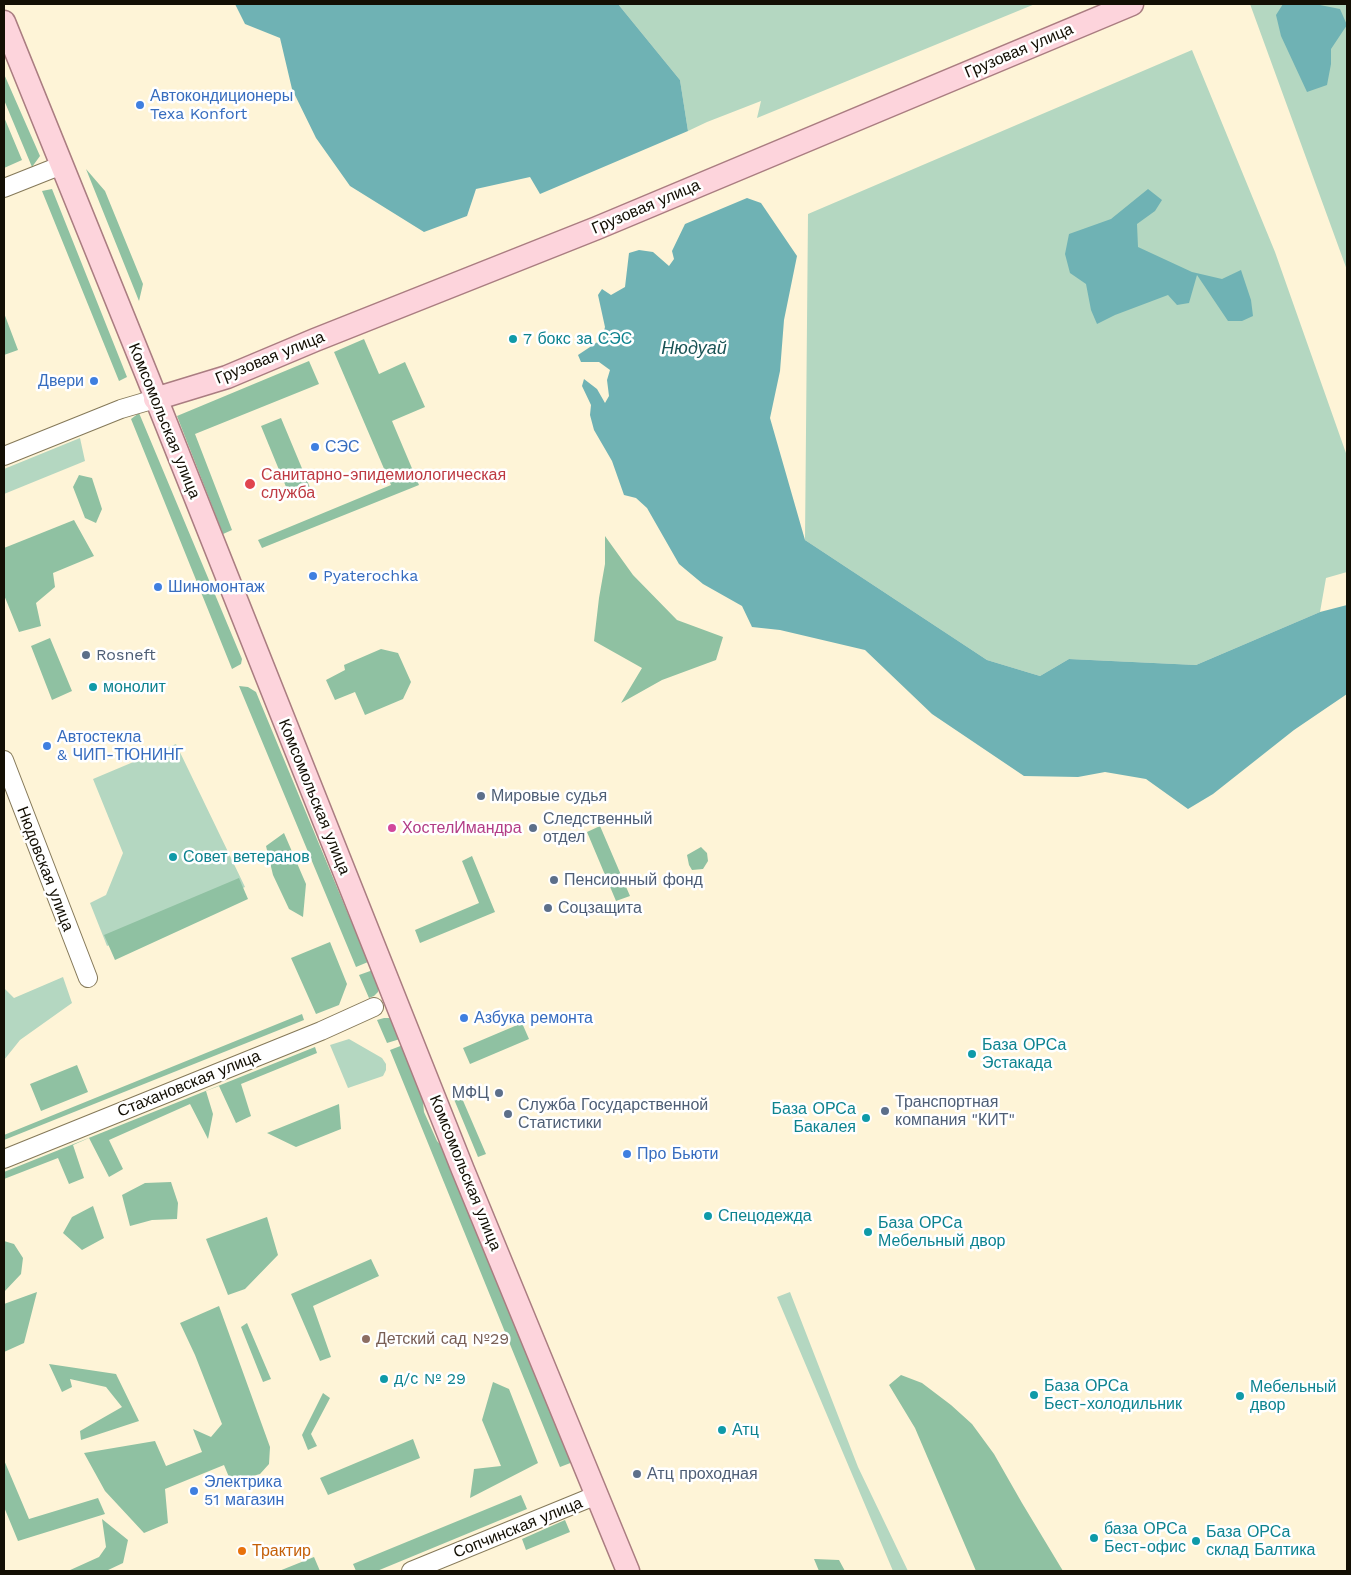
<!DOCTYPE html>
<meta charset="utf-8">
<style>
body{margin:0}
#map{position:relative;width:1351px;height:1575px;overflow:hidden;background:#fef4d7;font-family:"Work Sans",sans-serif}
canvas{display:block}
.frame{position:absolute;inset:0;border:5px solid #130f04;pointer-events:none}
</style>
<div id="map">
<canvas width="1351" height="1575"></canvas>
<div class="frame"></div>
</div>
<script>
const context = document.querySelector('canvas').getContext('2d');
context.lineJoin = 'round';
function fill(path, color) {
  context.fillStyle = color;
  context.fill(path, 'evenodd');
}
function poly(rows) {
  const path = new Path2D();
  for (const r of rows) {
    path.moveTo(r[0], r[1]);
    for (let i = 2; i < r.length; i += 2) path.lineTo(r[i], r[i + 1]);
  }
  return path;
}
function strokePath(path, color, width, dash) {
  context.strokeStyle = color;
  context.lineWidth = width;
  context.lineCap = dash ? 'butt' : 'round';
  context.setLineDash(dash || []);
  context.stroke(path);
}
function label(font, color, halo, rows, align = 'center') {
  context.font = font + ' "Work Sans",sans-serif';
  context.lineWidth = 5;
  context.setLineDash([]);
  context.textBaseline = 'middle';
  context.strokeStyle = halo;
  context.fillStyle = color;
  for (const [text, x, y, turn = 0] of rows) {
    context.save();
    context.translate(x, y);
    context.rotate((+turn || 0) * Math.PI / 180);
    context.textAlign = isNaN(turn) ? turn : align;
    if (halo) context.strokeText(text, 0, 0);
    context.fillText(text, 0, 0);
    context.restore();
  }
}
fill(poly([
 [618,4,1035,4,757,118,761,101,707,122,688,131,680,80],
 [1250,4,1347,4,1347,270],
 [1192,50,1275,252,1347,456,1347,572,1326,578,1320,612,1196,665,1069,659,1040,676,987,660,805,540,808,214],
 [80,438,85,461,4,494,4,469],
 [176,744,245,887,107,946,90,903,106,895,123,853,93,779],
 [63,977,72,1003,20,1040,4,1060,4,988,14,998],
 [349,1039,382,1058,386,1064,386,1070,383,1076,348,1088,330,1045],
 [790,1292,858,1467,908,1571,893,1571,777,1297]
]), '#b4d7c1');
fill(poly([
 [4,74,40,156,32,167,4,100],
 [4,117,22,160,4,168],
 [86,169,105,191,143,284,139,301],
 [52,189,127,377,119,381,42,191],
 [4,313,18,350,4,355],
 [364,339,379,374,405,362,425,407,392,421,419,485,262,548,258,540,391,485,334,352],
 [309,361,319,384,195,434,232,530,223,534,177,416],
 [139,413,242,659,241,664,232,669,131,419],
 [281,418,311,490,291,499,261,426],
 [79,475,92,478,102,509,96,523,85,518,73,487],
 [74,520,94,556,53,573,55,587,36,603,41,626,19,632,4,595,4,548],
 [605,536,633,575,677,620,723,637,716,660,662,680,621,703,642,668,594,641,599,598,605,564],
 [50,638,72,691,52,700,31,646],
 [381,649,398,653,411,682,403,699,365,715,355,692,335,700,326,680,345,670,344,665],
 [239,686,248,687,256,692,368,962,356,967],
 [600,826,630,896,616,901,587,832],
 [284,833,306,884,303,917,289,909,273,875,266,846],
 [701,847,707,853,708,861,703,869,692,870,689,865,687,855],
 [472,856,495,912,420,943,415,930,479,903,462,861],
 [239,878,248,899,115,960,104,935],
 [330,942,347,984,339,1005,316,1014,291,958],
 [373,970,379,986,378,992,374,996,369,998,359,975],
 [302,1014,304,1020,4,1140,4,1135],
 [384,1018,389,1018,393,1020,400,1039,387,1043,377,1020],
 [522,1023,529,1039,470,1064,463,1048],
 [403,1045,422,1092,424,1112,437,1141,448,1153,573,1462,560,1467,390,1050],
 [315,1047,317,1053,241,1084,251,1116,236,1123,219,1086,206,1091,213,1114,208,1139,190,1104,109,1140,123,1169,109,1177,89,1138,73,1145,84,1178,69,1184,58,1158,4,1179,4,1172],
 [77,1065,88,1092,41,1111,30,1084],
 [458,1089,486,1154,478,1157,451,1092],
 [339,1104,341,1129,296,1147,267,1133],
 [171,1182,178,1203,177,1219,152,1220,130,1226,122,1195,145,1183],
 [93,1206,104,1238,82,1250,63,1233,72,1217],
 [267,1217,278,1255,245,1289,228,1295,206,1239],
 [4,1241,14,1244,23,1258,21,1274,4,1292],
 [371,1259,379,1276,313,1306,331,1357,320,1361,291,1294],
 [37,1292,24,1343,4,1352,4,1304],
 [219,1306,270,1447,269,1464,260,1474,231,1482,224,1465,165,1489,168,1523,144,1533,105,1491,84,1453,155,1441,166,1466,202,1452,193,1429,211,1437,222,1424,195,1355,180,1323],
 [247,1323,271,1379,263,1382,241,1327],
 [49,1364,116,1374,139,1421,81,1440,80,1431,122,1407,106,1387,70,1379,72,1387,62,1392],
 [901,1375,922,1383,951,1405,972,1424,994,1454,1022,1503,1063,1571,976,1571,915,1428,889,1385],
 [493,1382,509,1389,538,1463,470,1498,474,1469,501,1466,482,1420],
 [323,1393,330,1398,311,1434,317,1446,308,1450,302,1435],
 [413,1439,420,1458,328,1495,320,1478],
 [4,1460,29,1519,98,1498,105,1514,18,1541,4,1507],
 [521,1495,527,1509,377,1571,356,1571,353,1564],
 [102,1519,128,1540,123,1563,106,1571,68,1571,99,1557,106,1547],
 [565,1520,570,1532,526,1550,522,1539],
 [314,1557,320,1571,279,1571],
 [814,1559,839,1560,845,1571,819,1571]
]), '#8fc1a2');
fill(poly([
 [235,4,618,4,680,80,688,131,540,194,530,177,476,189,467,216,424,232,350,186,316,138,292,89,280,38,245,24],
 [1283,4,1315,4,1340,9,1347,25,1331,49,1331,64,1327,85,1307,92,1281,36,1276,15],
 [1148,189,1162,200,1155,211,1137,224,1138,247,1192,272,1222,279,1241,270,1251,300,1253,316,1242,321,1228,321,1197,275,1189,303,1177,305,1168,295,1115,315,1097,324,1091,310,1086,284,1070,273,1065,254,1069,234,1111,219],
 [747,198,761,203,797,256,784,320,780,371,770,418,805,540,987,660,1040,676,1069,659,1196,665,1320,612,1347,605,1347,694,1294,730,1213,794,1188,809,1146,779,1105,772,1078,777,1024,776,932,714,865,650,780,630,752,627,742,606,703,584,679,564,647,508,636,498,624,495,612,461,594,430,590,415,591,405,582,386,584,379,597,389,605,403,609,396,607,380,610,370,599,362,581,362,578,355,602,339,605,327,598,295,602,289,611,295,625,287,629,253,639,250,653,252,669,266,674,259,672,251,685,224]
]), '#6fb2b4');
const minor = poly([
 [4,188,62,165],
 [4,456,121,409,155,399],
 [4,760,88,978],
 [4,1159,321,1031,374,1007],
 [411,1571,597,1495]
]);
const major = poly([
 [4,22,148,378,463,1170,628,1571],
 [155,399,227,377,315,340,597,228,1132,4]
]);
strokePath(minor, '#857959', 20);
strokePath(major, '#aa7d81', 25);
strokePath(minor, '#fff', 18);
strokePath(major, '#fdd4dc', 22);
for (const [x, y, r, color] of [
 [140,105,5,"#3f7fe0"],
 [513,339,5,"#0f9aa8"],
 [94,381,5,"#3f7fe0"],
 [315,447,5,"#3f7fe0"],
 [250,484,6,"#e0444e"],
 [313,576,5,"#3f7fe0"],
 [158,587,5,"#3f7fe0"],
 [86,655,5,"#5c6f8a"],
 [93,687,5,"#0f9aa8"],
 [47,746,5,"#3f7fe0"],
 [481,796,5,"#5c6f8a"],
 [392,828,5,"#d1479c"],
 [533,828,5,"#5c6f8a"],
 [173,857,5,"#0f9aa8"],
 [554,880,5,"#5c6f8a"],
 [548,908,5,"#5c6f8a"],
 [464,1018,5,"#3f7fe0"],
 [972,1054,5,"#0f9aa8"],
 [499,1093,5,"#5c6f8a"],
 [885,1111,5,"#5c6f8a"],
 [508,1114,5,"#5c6f8a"],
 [866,1118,5,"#0f9aa8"],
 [627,1154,5,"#3f7fe0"],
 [708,1216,5,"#0f9aa8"],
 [868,1232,5,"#0f9aa8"],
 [366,1339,5,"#8d6e63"],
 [384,1379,5,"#0f9aa8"],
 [1034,1395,5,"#0f9aa8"],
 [1240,1396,5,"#0f9aa8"],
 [722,1430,5,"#0f9aa8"],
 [637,1474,5,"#5c6f8a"],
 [194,1491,5,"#3f7fe0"],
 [1094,1538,5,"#0f9aa8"],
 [1196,1541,5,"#0f9aa8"],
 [242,1551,5,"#e8710a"]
]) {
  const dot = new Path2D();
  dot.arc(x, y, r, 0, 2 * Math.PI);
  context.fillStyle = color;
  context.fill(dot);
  strokePath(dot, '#fff', 2);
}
label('16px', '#130f04', '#fff', [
 ["Грузовая улица",1019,51,-23],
 ["Грузовая улица",646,207,-23],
 ["Грузовая улица",270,358,-22],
 ["Комсомольская улица",164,421,68],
 ["Комсомольская улица",314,797,68],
 ["Нюдовская улица",45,869,69],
 ["Стахановская улица",189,1084,-22],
 ["Комсомольская улица",465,1173,68],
 ["Сопчинская улица",518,1528,-22]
]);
label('16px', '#366cbe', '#fff', [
 ["Автокондиционеры",150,96],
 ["Texa Konfort",150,114],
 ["Двери",84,381,"right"],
 ["СЭС",325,447],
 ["Pyaterochka",323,576],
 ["Шиномонтаж",168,587],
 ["Автостекла",57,737],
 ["& ЧИП-ТЮНИНГ",57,755],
 ["Азбука ремонта",474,1018],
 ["Про Бьюти",637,1154],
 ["Электрика",204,1482],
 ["51 магазин",204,1500]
], 'left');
label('16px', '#0d838f', '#fff', [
 ["7 бокс за СЭС",523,339],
 ["монолит",103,687],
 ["Совет ветеранов",183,857],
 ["База ОРСа",982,1045],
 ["Эстакада",982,1063],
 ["База ОРСа",856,1109,"right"],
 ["Бакалея",856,1127,"right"],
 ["Спецодежда",718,1216],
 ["База ОРСа",878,1223],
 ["Мебельный двор",878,1241],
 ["д/с № 29",394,1379],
 ["База ОРСа",1044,1386],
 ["Бест-холодильник",1044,1404],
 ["Мебельный",1250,1387],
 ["двор",1250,1405],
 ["Атц",732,1430],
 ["база ОРСа",1104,1529],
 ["Бест-офис",1104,1547],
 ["База ОРСа",1206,1532],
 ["склад Балтика",1206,1550]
], 'left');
label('16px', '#be3a42', '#fff', [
 ["Санитарно-эпидемиологическая",261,475],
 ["служба",261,493]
], 'left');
label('16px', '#4e5e75', '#fff', [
 ["Rosneft",96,655],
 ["Мировые судья",491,796],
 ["Следственный",543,819],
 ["отдел",543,837],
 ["Пенсионный фонд",564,880],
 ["Соцзащита",558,908],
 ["МФЦ",489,1093,"right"],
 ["Транспортная",895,1102],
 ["компания \"КИТ\"",895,1120],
 ["Служба Государственной",518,1105],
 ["Статистики",518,1123],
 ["Атц проходная",647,1474]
], 'left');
label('16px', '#b23c85', '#fff', [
 ["ХостелИмандра",402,828]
], 'left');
label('16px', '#785e54', '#fff', [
 ["Детский сад №29",376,1339]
], 'left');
label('16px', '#c56008', '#fff', [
 ["Трактир",252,1551]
], 'left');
label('italic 18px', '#1a5456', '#fff', [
 ["Нюдуай",694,349]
]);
</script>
